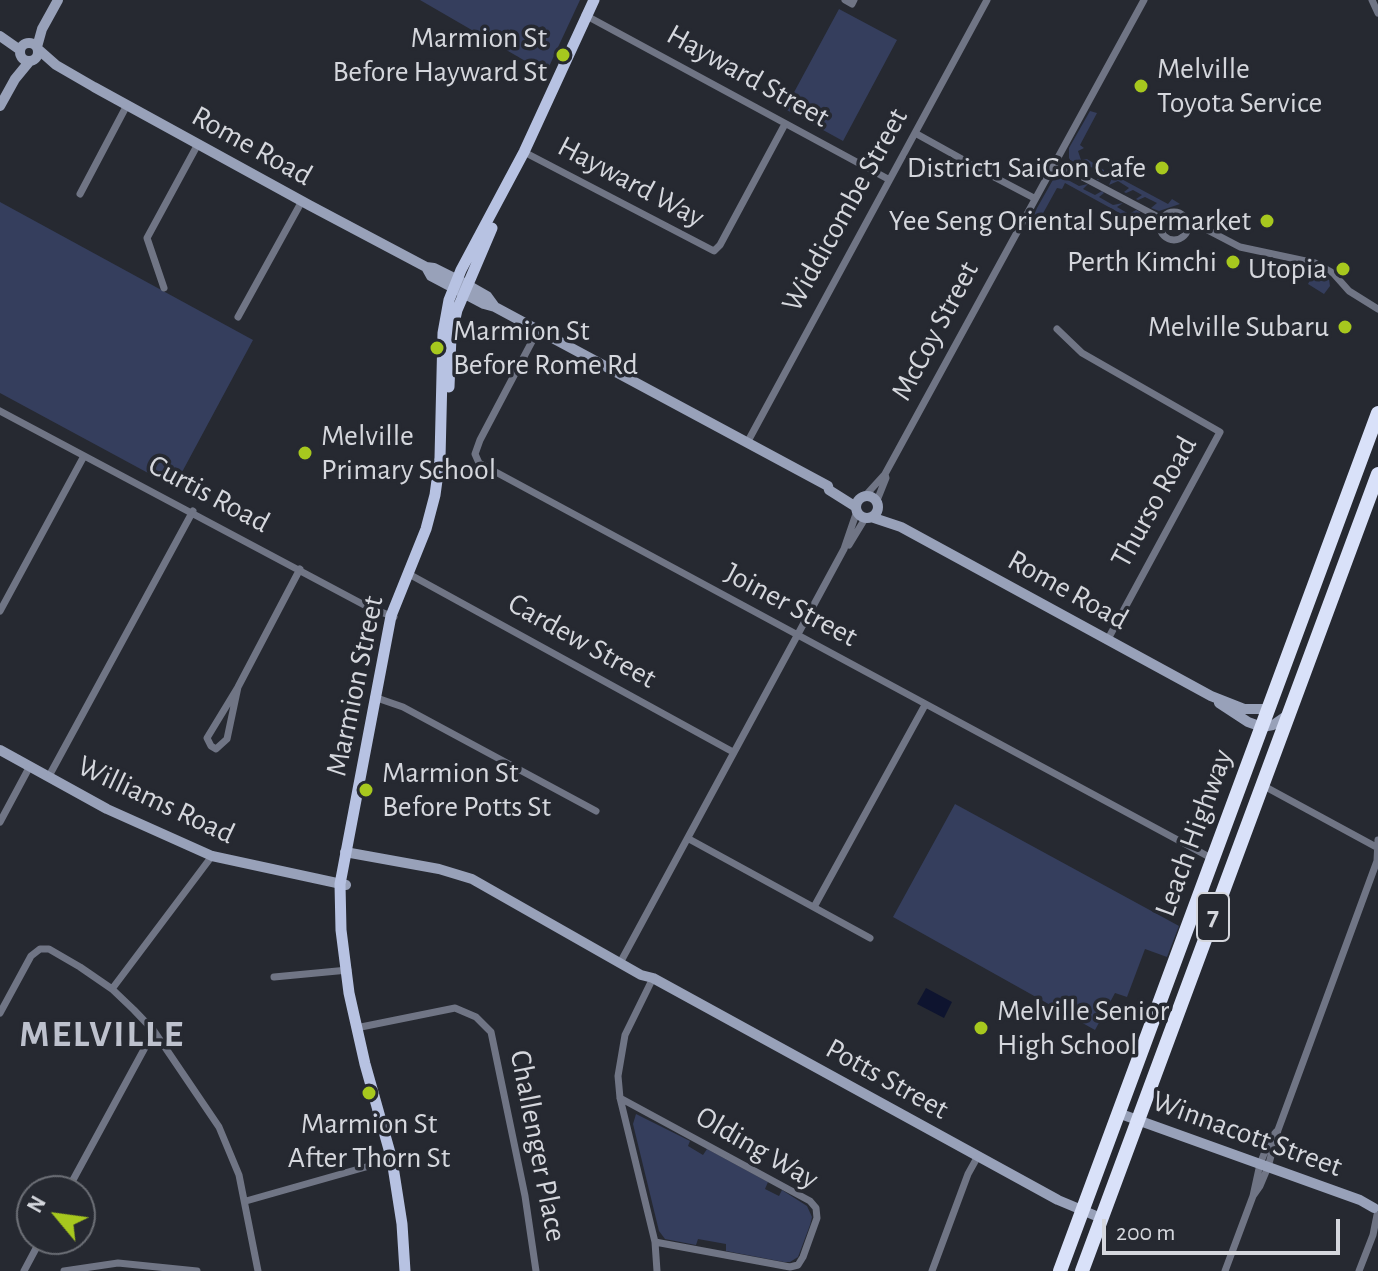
<!DOCTYPE html>
<style>
body{margin:0}
#map{position:relative;width:1378px;height:1271px;overflow:hidden;background:#262931;font-family:"Alegreya Sans",sans-serif}
canvas{display:block}
.north{position:absolute;left:16px;top:1175px;width:80px;height:80px;box-sizing:border-box;background:#262931;border:2px solid #6c6f76;border-radius:50%;rotate:299deg;font-size:22px;font-weight:700;line-height:32px;text-align:center;color:#d5d7dd}
.north::after{content:'';display:block;margin:auto;width:28px;height:36px;background:#a7c81e;clip-path:polygon(50% 0,100% 100%,50% 72%,0 100%)}
.scale{position:absolute;left:1102px;top:1219px;width:238px;height:36px;box-sizing:border-box;border:4px solid #d5d7dd;border-top:0;padding-left:10px;font-size:24px;line-height:28px;white-space:nowrap;color:#d5d7dd;-webkit-text-stroke:6px #262931;paint-order:stroke}
</style>
<div id="map">
<canvas width="1378" height="1271"></canvas>
<div class="north">N</div>
<div class="scale">200 m</div>
</div>
<script>
const context = document.querySelector('canvas').getContext('2d');
context.lineJoin = 'round';
function fill(path, color) {
  context.fillStyle = color;
  context.fill(path, 'evenodd');
}
function poly(rows) {
  const path = new Path2D();
  for (const r of rows) {
    if (r.length === 3) {
      path.moveTo(r[0] + r[2], r[1]);
      path.arc(r[0], r[1], r[2], 0, 2 * Math.PI);
      continue;
    }
    path.moveTo(r[0], r[1]);
    for (let i = 2; i < r.length; i += 2) path.lineTo(r[i], r[i + 1]);
  }
  return path;
}
function strokePath(path, color, width, dash) {
  context.strokeStyle = color;
  context.lineWidth = width;
  context.lineCap = dash ? 'butt' : 'round';
  context.setLineDash(dash || []);
  context.stroke(path);
}
function label(font, color, halo, rows, align = 'center') {
  context.font = font + ' "Alegreya Sans",sans-serif';
  context.lineWidth = 7;
  context.setLineDash([]);
  context.textBaseline = 'middle';
  context.strokeStyle = halo;
  context.fillStyle = color;
  for (const [text, x, y, turn = 0] of rows) {
    context.save();
    context.translate(x, y);
    context.rotate((+turn || 0) * Math.PI / 180);
    context.textAlign = isNaN(turn) ? turn : align;
    if (halo) context.strokeText(text, 0, 0);
    context.fillText(text, 0, 0);
    context.restore();
  }
}
fill(poly([
 [420,0,580,0,546,73],
 [839,9,897,40,843,141,785,109],
 [1090,111,1097,113,1080,145,1084,148,1078,151,1081,160,1087,159,1104,170,1104,176,1099,180,1097,180,1100,172,1091,167,1085,171,1073,165,1069,158,1069,148],
 [1116,169,1114,175,1168,204,1172,199,1180,204,1159,211,1151,208,1157,203,1145,197,1138,200,1136,199,1142,195,1133,190,1126,193,1124,192,1129,188,1118,181,1109,185],
 [1063,173,1074,175,1068,180,1079,186,1088,184,1083,189,1095,195,1102,191,1104,193,1099,197,1113,205,1123,203,1117,207,1129,214,1136,210,1140,212,1136,222,1065,183,1062,189,1057,188,1041,217,1042,220,1036,217,1034,215,1037,208,1054,178],
 [0,202,253,340,174,487,0,393],
 [1285,266,1311,274,1314,269,1329,279,1330,286,1324,294,1308,284,1311,278,1299,276,1284,268],
 [955,804,1179,926,1167,957,1145,949,1127,997,1115,993,1095,1030,893,917],
 [636,1114,690,1141,688,1146,703,1155,707,1149,768,1182,765,1189,779,1196,782,1190,807,1206,812,1217,810,1225,798,1257,790,1262,784,1262,726,1251,726,1244,698,1239,696,1245,665,1239,659,1231,633,1124]
]), '#353e5d');
fill(poly([
 [926,988,952,1002,944,1018,917,1004]
]), '#0e142f');
strokePath(poly([
 [845,0,852,4,854,0],
 [1372,0,1378,13],
 [585,15,888,179],
 [915,133,969,163],
 [524,152,714,251,720,245,785,124],
 [1054,162,1162,219],
 [977,168,1034,198],
 [80,194,127,105],
 [1174,226,14],
 [1188,223,1196,224,1240,247,1315,263,1333,273,1349,291,1378,309],
 [164,288,147,238,198,144],
 [238,317,302,201],
 [1057,329,1082,353,1220,432,1108,639],
 [538,330,480,440,475,454,479,463,1213,859],
 [0,411,368,607,394,617],
 [747,443,987,0],
 [865,496,885,474],
 [876,503,886,478,885,474,1144,0],
 [849,545,866,517],
 [407,573,733,752],
 [0,611,84,456],
 [238,687,227,739,216,749,211,746,207,738,238,687,300,569],
 [374,697,403,707,596,811],
 [49,776,193,511],
 [1262,785,1378,848],
 [0,822,30,766],
 [689,839,870,938],
 [814,907,925,705],
 [620,963,844,549,857,511],
 [274,977,348,970],
 [653,978,625,1035,618,1076,620,1098,655,1242,657,1271],
 [112,989,212,856],
 [0,1013,31,956,40,949,49,949,80,967,112,989,134,1010,154,1031,219,1127,239,1175,258,1271],
 [356,1028,455,1008,476,1017,491,1032,525,1196,536,1271],
 [620,1098,810,1201,816,1208,817,1218,803,1257,798,1265,790,1267,655,1242],
 [67,1191,154,1031],
 [1253,1196,1260,1186,1268,1167,1278,1130,1377,861,1378,840],
 [246,1201,394,1159],
 [24,1271,41,1239],
 [64,1271,118,1263,197,1271],
 [932,1271,968,1174,978,1156],
 [1225,1271,1253,1196,1260,1164,1270,1139,1276,1132],
 [1359,1271,1373,1235,1377,1215]
]), '#707585', 7);
strokePath(poly([
 [0,36,20,50],
 [29,52,9],
 [37,47,42,29,58,0],
 [39,50,56,65,94,87,309,205,426,267,434,268,466,284,487,296,495,307],
 [0,106,15,79,29,62],
 [426,267,431,276,484,304,495,307,828,486,829,490,856,507],
 [867,507,11],
 [871,517,901,527,1211,696,1244,709,1269,709],
 [1219,703,1248,722,1262,727,1273,725,1289,714],
 [0,750,107,809,212,856,346,885],
 [345,852,439,869,472,879,641,975,653,978,1058,1200,1101,1218],
 [1118,1113,1360,1200,1374,1208]
]), '#98a1b9', 10);
strokePath(poly([
 [449,387,451,336,457,310,492,228],
 [405,1271,402,1224,392,1160,365,1064,349,993,341,930,340,884,391,616,426,529,435,495,440,458,443,333,449,300,461,270,524,152,594,0]
]), '#b7c2e2', 11);
strokePath(poly([
 [1060,1271,1378,413],
 [1082,1271,1378,474]
]), '#d9e1f9', 14);
for (const [x, y, r, color] of [
 [563,55,8,"#a7c81e"],
 [1141,86,8,"#a7c81e"],
 [1162,168,8,"#a7c81e"],
 [1267,221,8,"#a7c81e"],
 [1233,262,8,"#a7c81e"],
 [1343,269,8,"#a7c81e"],
 [1345,327,8,"#a7c81e"],
 [437,348,8,"#a7c81e"],
 [305,453,8,"#a7c81e"],
 [366,790,8,"#a7c81e"],
 [981,1028,8,"#a7c81e"],
 [369,1093,8,"#a7c81e"]
]) {
  const dot = new Path2D();
  dot.arc(x, y, r, 0, 2 * Math.PI);
  context.fillStyle = color;
  context.fill(dot);
  strokePath(dot, '#262931', 3);
}
for (const [x, y, w] of [
 [1213,917,32]
]) {
  const box = new Path2D();
  box.roundRect(x - w / 2, y - 24, w, 48, 6);
  context.fillStyle = '#262931';
  context.fill(box);
  strokePath(box, '#d5d7dd', 2);
}
label('bold 28px', '#d5d7dd', null, [
 ["7",1213,917]
]);
label('30px', '#d5d7dd', '#262931', [
 ["Marmion St",547,38],
 ["Before Hayward St",547,72],
 ["Melville",1157,69,"left"],
 ["Toyota Service",1157,103,"left"],
 ["District1 SaiGon Cafe",1146,168],
 ["Yee Seng Oriental Supermarket",1251,221],
 ["Perth Kimchi",1217,262],
 ["Utopia",1327,269],
 ["Melville Subaru",1329,327],
 ["Marmion St",453,331,"left"],
 ["Before Rome Rd",453,365,"left"],
 ["Melville",321,436,"left"],
 ["Primary School",321,470,"left"],
 ["Marmion St",382,773,"left"],
 ["Before Potts St",382,807,"left"],
 ["Melville Senior",997,1011,"left"],
 ["High School",997,1045,"left"],
 ["Marmion St",369,1124,"center"],
 ["After Thorn St",369,1158,"center"]
], 'right');
label('30px', '#d5d7dd', '#262931', [
 ["Hayward Street",748,76,29],
 ["Rome Road",252,146,29],
 ["Hayward Way",631,182,28],
 ["Widdicombe Street",845,210,-61],
 ["McCoy Street",935,331,-62],
 ["Curtis Road",209,494,28],
 ["Thurso Road",1154,502,-61],
 ["Rome Road",1068,590,29],
 ["Joiner Street",791,605,28],
 ["Cardew Street",582,641,29],
 ["Marmion Street",355,686,-78],
 ["Williams Road",156,800,25],
 ["Leach Highway",1194,833,-70],
 ["Potts Street",887,1079,29],
 ["Winnacott Street",1247,1134,20],
 ["Challenger Place",538,1146,79],
 ["Olding Way",757,1148,30]
]);
context.letterSpacing = '2px';
label('bold 38px', '#bdc1cd', '#262931', [
 ["MELVILLE",102,1035]
]);
context.letterSpacing = '0px';
</script>
